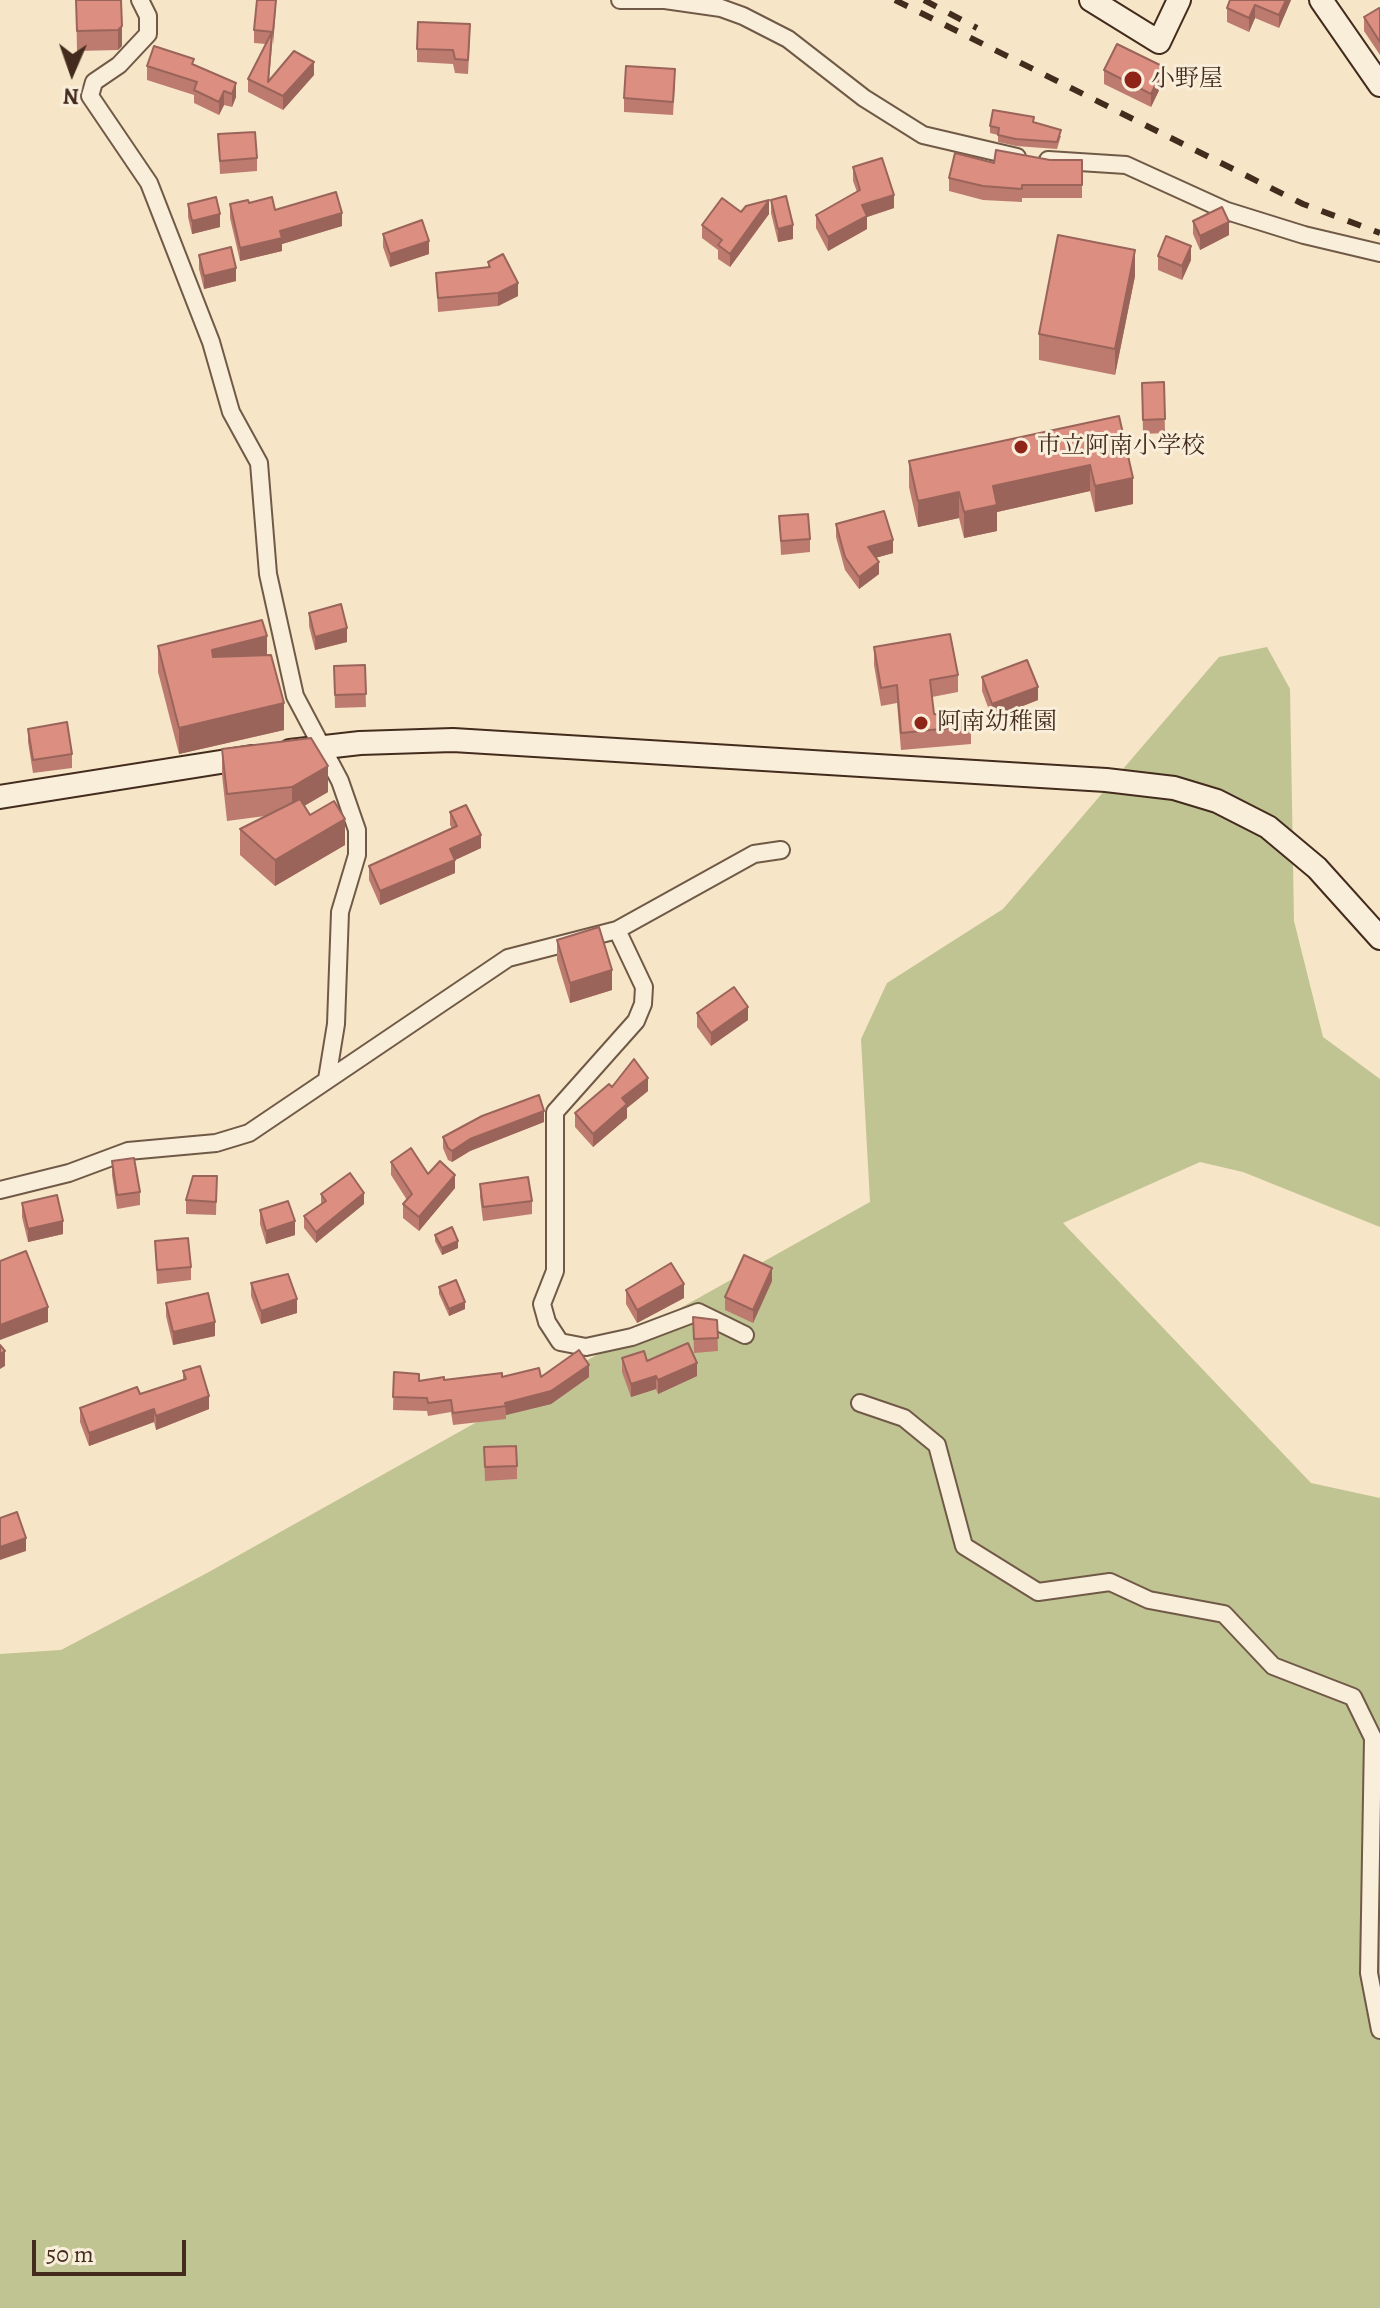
<!DOCTYPE html>
<meta charset="utf-8">
<style>
body{margin:0}
#map{position:relative;width:1380px;height:2308px;overflow:hidden;background:#f6e5c6;font-family:Alegreya,serif}
canvas{display:block}
.north{position:absolute;left:32px;top:32px;width:80px;height:80px;-webkit-text-stroke:6px #f9eeda;paint-order:stroke;rotate:182deg;font-size:22px;font-weight:700;line-height:32px;text-align:center;color:#432b1d}
.north::after{content:'';display:block;margin:auto;width:28px;height:36px;background:#432b1d;clip-path:polygon(50% 0,100% 100%,50% 72%,0 100%)}
.scale{position:absolute;left:32px;top:2240px;width:154px;height:36px;box-sizing:border-box;border:4px solid #432b1d;border-top:0;padding-left:10px;font-size:24px;line-height:28px;white-space:nowrap;color:#432b1d;-webkit-text-stroke:6px #f9eeda;paint-order:stroke}
</style>
<div id="map">
<canvas width="1380" height="2308"></canvas>
<div class="north">N</div>
<div class="scale">50 m</div>
</div>
<script>
const context = document.querySelector('canvas').getContext('2d');
context.lineJoin = 'round';
function fill(path, color) {
  context.fillStyle = color;
  context.fill(path, 'evenodd');
}
function poly(rows) {
  const path = new Path2D();
  for (const r of rows) {
    path.moveTo(r[0], r[1]);
    for (let i = 2; i < r.length; i += 2) path.lineTo(r[i], r[i + 1]);
  }
  return path;
}
function strokePath(path, color, width, dash) {
  context.strokeStyle = color;
  context.lineWidth = width;
  context.lineCap = dash ? 'butt' : 'round';
  context.setLineDash(dash || []);
  context.stroke(path);
}
function label(font, color, halo, rows, align = 'center') {
  context.font = font + ' Alegreya,"Noto Serif JP",serif';
  context.lineWidth = 6;
  context.setLineDash([]);
  context.textBaseline = 'middle';
  context.strokeStyle = halo;
  context.fillStyle = color;
  for (const [text, x, y, turn = 0] of rows) {
    context.save();
    context.translate(x, y);
    context.rotate((+turn || 0) * Math.PI / 180);
    context.textAlign = isNaN(turn) ? turn : align;
    if (halo) context.strokeText(text, 0, 0);
    context.fillText(text, 0, 0);
    context.restore();
  }
}
fill(poly([
 [1267,647,1290,689,1294,921,1323,1037,1380,1079,1380,1227,1243,1172,1200,1162,1063,1223,1311,1483,1380,1498,1380,2308,0,2308,0,1654,61,1650,207,1573,870,1202,861,1039,887,983,1003,909,1219,657]
]), '#c0c392');
const street = poly([
 [140,0,148,16,148,34,119,65,94,82,90,96,149,183,211,342,231,412,259,463,268,574,295,696,340,781,357,830,357,855,340,912,336,1024,327,1079],
 [620,0,665,0,721,8,743,16,788,39,864,98,923,135,1017,157],
 [1048,160,1126,165,1227,211,1304,235,1380,253],
 [617,930,644,987,643,1004,636,1021,555,1112,555,1271,542,1304,547,1322,560,1342,586,1347,632,1337,698,1312,745,1335],
 [0,1190,69,1173,128,1151,216,1143,249,1133,508,958,617,930,754,854,781,850],
 [860,1403,904,1418,937,1445,964,1546,1038,1592,1110,1582,1149,1600,1224,1614,1273,1666,1353,1697,1373,1738,1369,1973,1380,2030]
]);
const secondary = poly([
 [1091,0,1159,42,1179,0],
 [1321,0,1380,85],
 [290,751,360,743,453,740,1106,780,1174,788,1217,801,1268,827,1317,868,1380,938],
 [0,797,252,757]
]);
strokePath(street, '#705a47', 20);
strokePath(secondary, '#432b1d', 26);
strokePath(street, '#f9eeda', 16);
strokePath(secondary, '#f9eeda', 22);
strokePath(poly([
 [895,0,1303,204,1380,233],
 [924,0,977,28]
]), '#432b1d', 6, [14, 14]);
fill(poly([
 [76,0,121,0,122,46,118,50,77,51],
 [276,0,269,81,314,75,283,110,248,92,248,79,266,44,254,43,254,30],
 [1291,0,1279,28,1255,18,1249,32,1227,22,1227,8],
 [1380,10,1380,55,1364,31,1364,17],
 [470,37,468,74,455,73,453,64,417,62,417,49],
 [194,64,236,97,232,107,224,105,219,115,194,103,194,95,147,80,147,66],
 [1104,70,1164,80,1151,107,1104,84],
 [675,83,673,115,624,112,624,98],
 [1034,122,1061,136,1057,149,1016,146,998,142,998,135,990,133,990,126],
 [218,134,257,158,257,171,220,174],
 [1050,160,1082,160,1082,198,1022,198,1022,202,983,200,949,191,949,178,994,163],
 [853,167,894,208,867,217,867,229,828,251,816,228,816,215,857,192,853,181],
 [771,200,793,239,778,242,771,213],
 [249,203,275,210,342,226,282,244,282,251,240,261,230,218,230,204],
 [188,204,220,227,192,234,188,217],
 [741,212,769,214,730,267,718,259,718,250,702,238,702,225],
 [1193,221,1229,235,1200,250,1193,234],
 [383,234,429,254,390,267,383,247],
 [199,255,236,281,204,289,199,269],
 [1158,256,1191,260,1182,280,1158,270],
 [488,262,518,296,498,306,438,312,436,273,488,267],
 [1135,276,1115,375,1039,360,1039,334],
 [1164,382,1165,433,1143,434,1142,383],
 [1119,416,1133,504,1095,512,1090,491,997,512,997,531,964,538,959,518,918,527,909,487,909,461],
 [779,516,810,539,810,552,781,555],
 [836,524,893,553,875,558,879,574,859,589,845,570,836,537],
 [309,613,347,642,315,650,309,626],
 [158,646,267,655,284,730,179,754,158,672],
 [874,647,958,675,958,692,932,697,934,714,971,722,971,744,901,750,897,703,881,706,874,665],
 [365,665,366,707,335,708,334,666],
 [982,677,1038,700,992,718,982,691],
 [28,729,72,754,72,768,33,773,28,742],
 [222,749,328,792,304,806,310,815,345,845,275,886,240,855,240,829,265,816,227,821,222,775],
 [450,812,481,848,455,860,455,873,380,905,369,880,369,866,452,828,450,825],
 [557,940,612,990,570,1003,557,960],
 [697,1013,748,1020,711,1046,697,1027],
 [612,1087,648,1091,627,1108,627,1118,593,1147,575,1127,575,1113],
 [544,1122,470,1151,452,1162,448,1160,443,1148,443,1137],
 [112,1161,140,1192,140,1205,117,1209,112,1175],
 [391,1162,428,1174,455,1188,419,1231,403,1218,403,1204,407,1200,391,1175],
 [217,1176,216,1215,186,1214,186,1200],
 [480,1184,532,1201,532,1214,483,1221,480,1197],
 [321,1194,364,1204,316,1243,304,1228,304,1216,321,1204],
 [22,1203,63,1234,28,1242,22,1217],
 [260,1210,295,1235,266,1244,260,1224],
 [435,1235,458,1248,442,1255,435,1241],
 [155,1241,191,1267,191,1280,157,1284],
 [772,1281,753,1323,725,1310,725,1297],
 [251,1283,297,1313,261,1324,251,1296],
 [439,1287,465,1309,449,1316,439,1294],
 [626,1290,684,1298,637,1323,626,1304],
 [166,1303,215,1336,173,1345,166,1316],
 [693,1317,717,1320,718,1351,694,1353],
 [622,1358,697,1376,658,1394,656,1389,631,1397,622,1372],
 [183,1371,209,1409,156,1430,154,1422,89,1446,80,1422,80,1408,140,1394,183,1380],
 [394,1372,419,1381,502,1377,589,1377,551,1404,506,1415,506,1419,453,1425,451,1412,428,1416,427,1411,393,1410],
 [484,1447,517,1466,517,1479,485,1481]
]), '#bd7b6f');
fill(poly([
 [276,0,276,6,273,45,273,32],
 [1286,0,1291,0,1279,28,1279,15],
 [1255,5,1255,18,1249,32,1249,18],
 [122,26,122,46,118,50,118,30],
 [314,62,314,75,283,110,283,96],
 [1164,67,1164,80,1151,107,1151,94],
 [236,83,236,97,232,107,232,94],
 [224,91,224,105,219,115,219,102],
 [894,195,894,208,867,217,867,229,828,251,828,237,862,205],
 [769,200,769,214,730,267,730,254],
 [342,213,342,226,282,244,282,251,240,261,240,248,280,231],
 [220,214,220,227,192,234,192,221],
 [1229,222,1229,235,1200,250,1200,236],
 [793,225,793,239,778,242,778,229],
 [429,241,429,254,390,267,390,254],
 [1191,246,1191,260,1182,280,1182,266],
 [1135,250,1135,276,1115,375,1115,349],
 [236,268,236,281,204,289,204,276],
 [518,283,518,296,498,306,498,293],
 [1090,465,1090,491,997,512,997,531,964,538,964,512,993,486],
 [1133,478,1133,504,1095,512,1095,486],
 [959,492,959,518,918,527,918,501],
 [893,540,893,553,868,560,868,547],
 [879,562,879,574,859,589,859,577],
 [347,628,347,642,315,650,315,637],
 [267,636,267,662,212,676,212,650],
 [1038,687,1038,700,992,718,992,704],
 [284,703,284,730,179,754,179,728],
 [328,766,328,792,292,813,292,787],
 [345,819,345,845,275,886,275,860],
 [481,835,481,848,453,861,455,860,455,873,380,905,380,891,450,849],
 [612,970,612,990,570,1003,570,983],
 [748,1007,748,1020,711,1046,711,1033],
 [648,1078,648,1091,627,1108,627,1118,593,1147,593,1134,622,1098],
 [544,1111,544,1122,470,1151,452,1162,452,1151,470,1139],
 [455,1175,455,1188,419,1231,419,1217],
 [364,1193,364,1204,316,1243,316,1232],
 [63,1221,63,1234,28,1242,28,1229],
 [295,1221,295,1235,266,1244,266,1231],
 [458,1241,458,1248,442,1255,442,1248],
 [772,1268,772,1281,753,1323,753,1310],
 [684,1284,684,1298,637,1323,637,1310],
 [297,1299,297,1313,261,1324,261,1311],
 [465,1302,465,1309,449,1316,449,1309],
 [48,1307,48,1322,0,1340,0,1325],
 [215,1322,215,1336,173,1345,173,1332],
 [5,1351,5,1366,0,1369,0,1354],
 [697,1363,697,1376,658,1394,658,1380],
 [589,1365,589,1377,551,1404,506,1415,505,1403],
 [656,1376,656,1389,631,1397,631,1384],
 [209,1396,209,1409,156,1430,156,1416],
 [154,1409,154,1422,89,1446,89,1433],
 [26,1538,26,1551,0,1560,0,1547]
]), '#9a645a');
const building = poly([
 [76,0,121,0,122,26,118,30,77,31,76,0],
 [257,0,276,0,273,32,254,30,257,0],
 [1230,0,1286,0,1279,15,1255,5,1249,18,1227,8,1230,0],
 [1379,8,1380,10,1380,42,1364,17,1379,8],
 [418,22,470,24,468,60,455,59,453,50,417,49,418,22],
 [272,32,268,82,294,51,314,62,283,96,248,79,272,32],
 [1117,44,1164,67,1151,94,1104,70,1117,44],
 [154,46,194,59,192,64,236,83,232,94,224,91,219,102,194,90,197,82,147,66,154,46],
 [626,66,675,69,673,102,624,98,626,66],
 [993,110,1034,117,1033,122,1061,130,1057,142,1016,139,998,135,999,128,990,126,993,110],
 [255,132,257,158,220,161,218,134,255,132],
 [996,150,1050,160,1082,160,1082,185,1022,185,1022,189,983,186,949,178,955,153,994,163,996,150],
 [882,158,894,195,862,205,867,216,828,237,816,215,860,190,853,167,882,158],
 [336,192,342,213,280,231,282,238,240,248,230,204,248,200,249,203,272,197,275,210,336,192],
 [786,196,793,225,778,229,771,200,786,196],
 [216,197,220,214,192,221,188,204,216,197],
 [722,198,741,212,746,206,769,200,730,254,718,245,722,240,702,225,722,198],
 [1222,207,1229,222,1200,236,1193,221,1222,207],
 [422,220,429,241,390,254,383,234,422,220],
 [1058,235,1135,250,1115,349,1039,334,1058,235],
 [1166,236,1191,246,1182,266,1158,256,1166,236],
 [231,247,236,268,204,276,199,255,231,247],
 [503,254,518,283,498,293,438,298,436,273,490,267,488,262,503,254],
 [1164,382,1165,419,1143,420,1142,383,1164,382],
 [1119,416,1133,478,1095,486,1090,465,993,486,997,505,964,512,959,492,918,501,909,461,1119,416],
 [884,511,893,540,868,547,879,562,859,577,845,557,836,524,884,511],
 [808,514,810,539,781,541,779,516,808,514],
 [341,604,347,628,315,637,309,613,341,604],
 [262,620,267,636,212,650,213,657,271,655,284,703,179,728,158,646,262,620],
 [950,634,958,675,930,680,934,714,971,722,971,726,901,733,897,685,881,688,874,647,950,634],
 [1027,660,1038,687,992,704,982,677,1027,660],
 [365,665,366,694,335,695,334,666,365,665],
 [67,722,72,754,33,760,28,729,67,722],
 [311,738,328,766,292,787,227,794,222,749,311,738],
 [300,799,310,815,334,801,345,819,275,860,240,829,300,799],
 [466,805,481,835,450,849,455,860,380,891,369,866,457,826,450,812,466,805],
 [599,927,612,970,570,983,557,940,599,927],
 [734,987,748,1007,711,1033,697,1013,734,987],
 [634,1059,648,1078,622,1098,627,1104,593,1134,575,1113,609,1084,612,1087,634,1059],
 [539,1095,544,1111,470,1139,452,1151,448,1148,443,1137,482,1116,539,1095],
 [411,1148,428,1174,440,1161,455,1175,419,1217,403,1204,412,1194,391,1162,411,1148],
 [134,1158,140,1192,117,1195,112,1161,134,1158],
 [350,1173,364,1193,316,1232,304,1216,326,1201,321,1194,350,1173],
 [193,1176,217,1176,216,1202,186,1200,193,1176],
 [528,1177,532,1201,483,1207,480,1184,528,1177],
 [57,1195,63,1221,28,1229,22,1203,57,1195],
 [288,1201,295,1221,266,1231,260,1210,288,1201],
 [452,1227,458,1241,442,1248,435,1235,452,1227],
 [188,1238,191,1267,157,1270,155,1241,188,1238],
 [26,1251,48,1307,0,1325,0,1261,26,1251],
 [744,1255,772,1268,753,1310,725,1297,744,1255],
 [671,1263,684,1284,637,1310,626,1290,671,1263],
 [288,1274,297,1299,261,1311,251,1283,288,1274],
 [456,1280,465,1302,449,1309,439,1287,456,1280],
 [208,1293,215,1322,173,1332,166,1303,208,1293],
 [693,1317,717,1320,718,1338,694,1339,693,1317],
 [688,1343,697,1363,658,1380,656,1376,631,1384,622,1358,644,1351,647,1361,688,1343],
 [0,1345,5,1351,0,1354,0,1345],
 [579,1350,589,1365,551,1391,505,1403,506,1406,453,1413,451,1400,428,1403,427,1398,393,1397,394,1372,419,1374,419,1381,444,1377,444,1380,502,1373,502,1377,539,1368,541,1377,579,1350],
 [200,1366,209,1396,156,1416,154,1409,89,1433,80,1408,137,1387,140,1394,186,1379,183,1371,200,1366],
 [516,1446,517,1466,485,1467,484,1447,516,1446],
 [17,1512,26,1538,0,1547,0,1518,17,1512]
]);
fill(building, '#dc8f81');
strokePath(building, '#9a645a', 2);
for (const [x, y, r, color] of [
 [1133,80,10,"#8f2418"],
 [1021,447,8,"#8f2418"],
 [921,723,8,"#8f2418"]
]) {
  const dot = new Path2D();
  dot.arc(x, y, r, 0, 2 * Math.PI);
  context.fillStyle = color;
  context.fill(dot);
  strokePath(dot, '#f9eeda', 3);
}
label('24px', '#432b1d', '#f9eeda', [
 ["小野屋",1151,80],
 ["市立阿南小学校",1037,447],
 ["阿南幼稚園",937,723]
], 'left');
</script>
